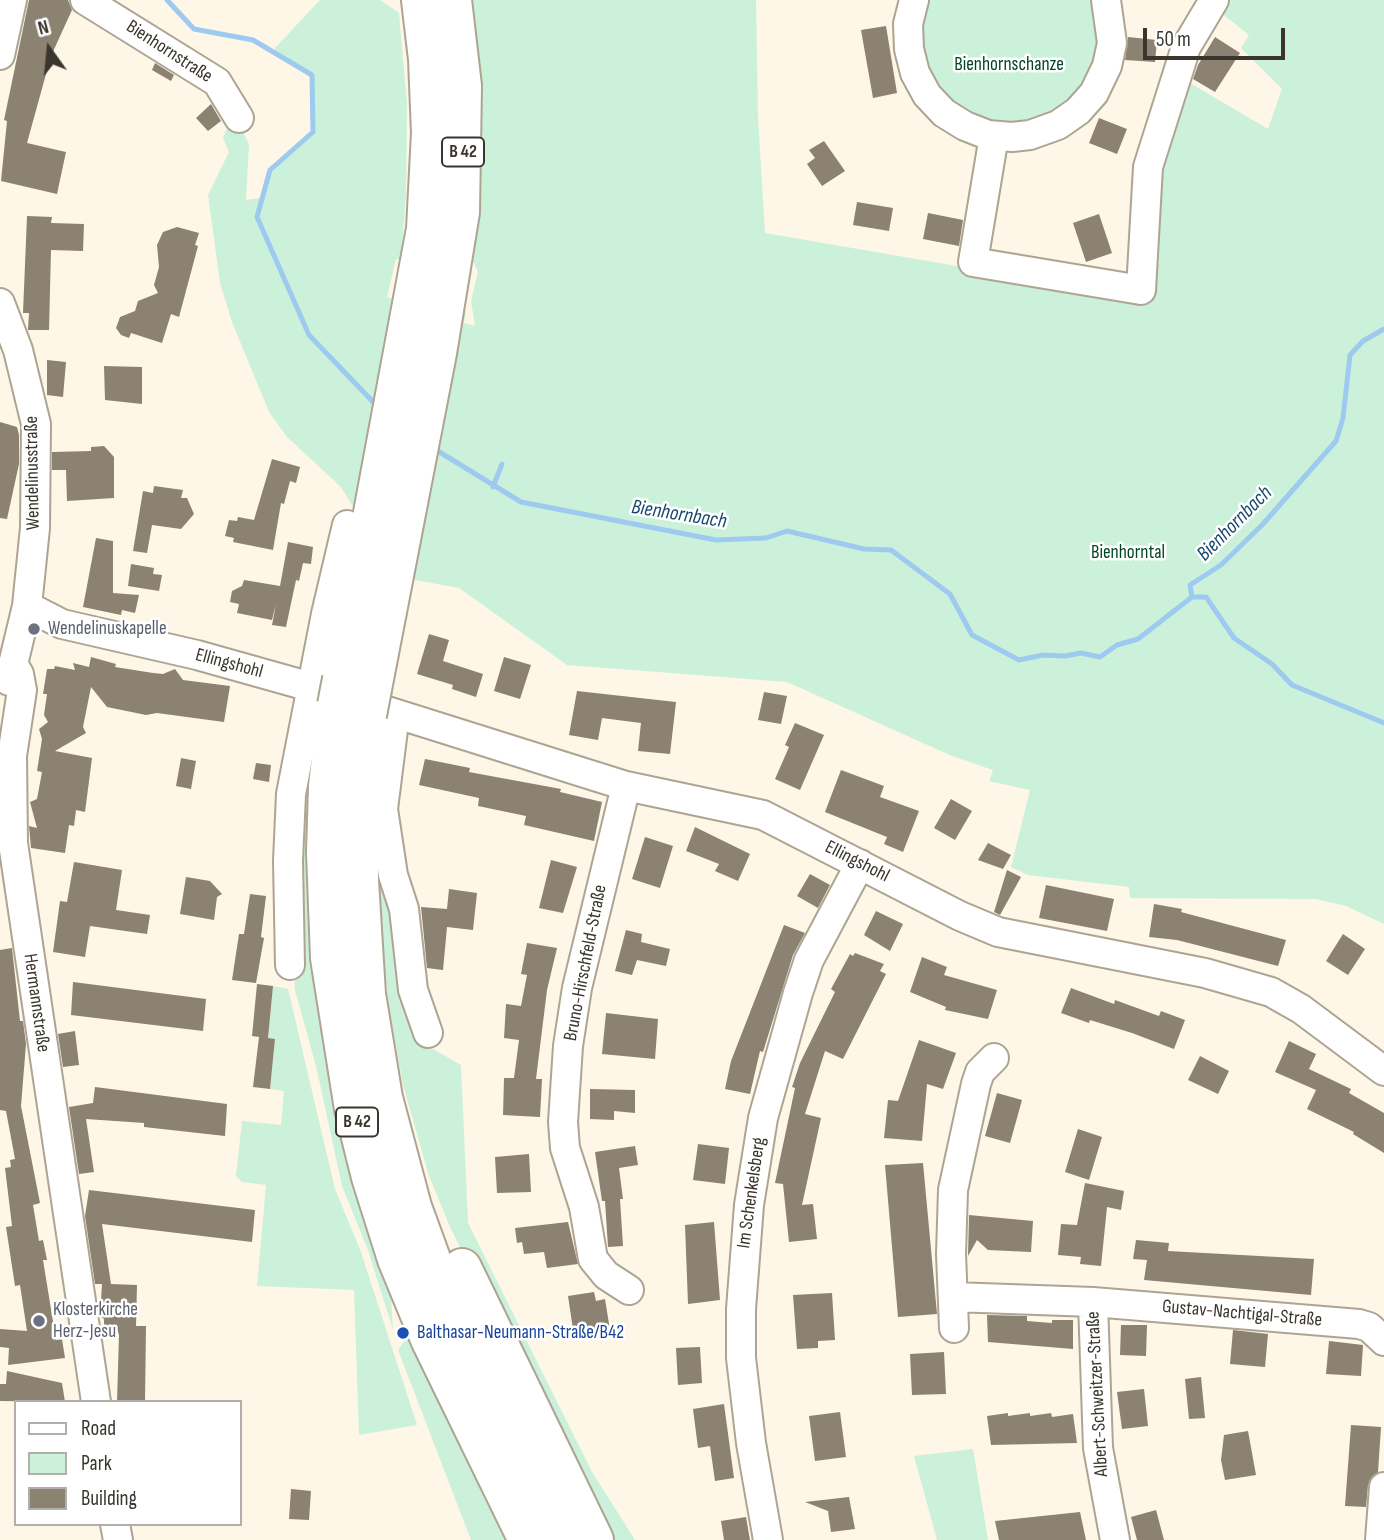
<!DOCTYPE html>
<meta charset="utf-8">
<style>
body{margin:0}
#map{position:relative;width:1384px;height:1540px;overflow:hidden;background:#fef6e7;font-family:"Sofia Sans Condensed",sans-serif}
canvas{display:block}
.legend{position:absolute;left:14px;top:1400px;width:228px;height:126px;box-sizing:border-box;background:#fff;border:2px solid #b0afab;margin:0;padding:9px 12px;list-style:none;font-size:21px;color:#3a362e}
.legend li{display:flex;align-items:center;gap:14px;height:35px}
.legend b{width:35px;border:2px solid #b0afab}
.north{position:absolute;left:14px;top:14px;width:70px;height:70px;-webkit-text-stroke:5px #fff;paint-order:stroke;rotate:345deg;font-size:19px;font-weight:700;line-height:28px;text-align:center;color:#3a362e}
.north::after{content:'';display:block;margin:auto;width:24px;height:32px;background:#3a362e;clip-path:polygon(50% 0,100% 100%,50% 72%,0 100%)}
.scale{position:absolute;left:1143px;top:28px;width:142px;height:32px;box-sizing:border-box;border:4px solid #3a362e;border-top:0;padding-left:9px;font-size:21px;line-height:24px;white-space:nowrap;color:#3a362e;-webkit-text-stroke:5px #fff;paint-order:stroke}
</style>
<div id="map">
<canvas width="1384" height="1540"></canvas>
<ul class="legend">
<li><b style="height:9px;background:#fff"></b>Road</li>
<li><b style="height:19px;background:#cbf1da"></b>Park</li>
<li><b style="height:19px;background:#8b8271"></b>Building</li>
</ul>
<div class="north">N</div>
<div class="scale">50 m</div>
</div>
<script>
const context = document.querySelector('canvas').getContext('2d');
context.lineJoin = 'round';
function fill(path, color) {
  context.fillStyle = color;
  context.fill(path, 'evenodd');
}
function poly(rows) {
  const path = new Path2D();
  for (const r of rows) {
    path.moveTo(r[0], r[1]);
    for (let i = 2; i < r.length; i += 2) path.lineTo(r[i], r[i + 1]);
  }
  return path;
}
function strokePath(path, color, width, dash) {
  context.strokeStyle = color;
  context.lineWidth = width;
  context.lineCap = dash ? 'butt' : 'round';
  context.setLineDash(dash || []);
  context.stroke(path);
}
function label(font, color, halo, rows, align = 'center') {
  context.font = font + ' "Sofia Sans Condensed",sans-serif';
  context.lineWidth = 5;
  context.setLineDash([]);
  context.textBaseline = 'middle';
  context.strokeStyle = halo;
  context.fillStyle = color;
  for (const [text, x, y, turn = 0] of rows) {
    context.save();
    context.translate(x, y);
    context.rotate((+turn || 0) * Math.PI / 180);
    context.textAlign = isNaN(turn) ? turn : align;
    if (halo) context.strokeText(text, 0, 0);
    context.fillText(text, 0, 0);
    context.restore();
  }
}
fill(poly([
 [320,0,380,0,399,13,407,104,406,196,401,259,396,259,387,297,393,299,396,282,466,311,464,323,475,326,471,301,478,272,474,263,464,261,462,0,756,0,758,118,765,233,1143,298,1156,169,1185,80,1268,129,1282,89,1241,48,1249,35,1220,12,1228,0,1384,0,1384,924,1346,906,1316,899,1130,898,1129,887,1028,875,1011,867,1030,790,989,781,993,770,952,756,787,682,567,665,459,588,410,579,419,551,352,505,341,487,287,437,269,412,232,322,220,283,208,195,229,152,223,138,226,130,238,122,249,144,246,200,261,198,269,169,312,131,310,77,276,54,275,48],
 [921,0,1097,0,1104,41,1076,101,1023,128,964,118,921,69],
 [320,704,349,1139,391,1297,393,1330,368,1250,342,1186,317,1070,295,990,292,861],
 [371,809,379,809,428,1046,461,1065,468,1223,592,1472,635,1540,605,1540,450,1227,429,1176,403,1085,390,1012,380,938],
 [273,986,288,989,335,1189,361,1252,417,1425,359,1435,354,1290,257,1286,266,1185,242,1182,236,1176,242,1121,281,1125,284,1091,270,1089,275,1039,268,1038],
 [408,1336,510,1540,471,1540,398,1350],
 [973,1449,988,1540,937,1540,914,1456]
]), '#cbf1da');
strokePath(poly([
 [167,0,194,29,253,40,312,75,313,132,270,170,257,217,309,335,377,406],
 [433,448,521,502,716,540,766,538,787,531,864,549,891,550,950,594,972,635,1019,660,1043,655,1065,656,1081,653,1100,657,1117,645,1138,639,1192,597,1190,585,1221,565,1263,524,1336,441,1343,418,1350,355,1363,341,1384,329],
 [493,487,502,464],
 [1192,597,1206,597,1234,638,1272,664,1292,685,1384,723]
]), '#9ecaf0', 5);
fill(poly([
 [29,0,68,0,72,10,51,56,27,143,66,152,57,194,1,181,7,121,4,120],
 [886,26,897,93,873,98,861,30],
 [1128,37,1157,40,1155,62,1125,60],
 [1215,37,1240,53,1215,92,1193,79,1198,65],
 [155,63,174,75,171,81,152,70],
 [211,104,221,121,208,131,196,118],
 [1099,118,1127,129,1117,154,1089,143],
 [824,141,845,171,822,186,807,164,815,158,809,150],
 [857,202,893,208,889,231,853,225],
 [928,213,963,220,959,246,923,239],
 [1099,214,1112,253,1086,262,1073,223],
 [27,216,52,217,51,223,84,224,83,251,51,250,49,330,28,330,29,313,23,313],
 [177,227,199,233,195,245,198,246,179,317,171,314,162,343,131,333,129,338,121,335,116,328,120,317,135,311,138,301,158,293,154,285,159,267,157,245,163,232],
 [47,360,66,362,63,397,47,395],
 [104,366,142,367,142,404,105,400],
 [0,422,17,427,19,435,19,464,7,519,0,518],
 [104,446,114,457,114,498,67,501,66,470,52,470,52,452,91,451,91,447],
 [272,459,300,467,296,483,290,481,284,504,281,503,273,550,233,542,234,538,225,536,229,520,237,521,238,517,254,520],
 [154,486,183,490,181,498,187,498,194,514,181,529,152,525,147,553,133,551,143,491,153,493],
 [96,538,113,541,113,593,139,595,135,613,122,610,121,615,83,607],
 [288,542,313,547,311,564,303,563,299,581,296,580,286,627,272,625,276,604,272,620,237,613,239,604,230,602,232,591,242,586,244,580,280,586],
 [131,564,154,568,153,574,162,575,159,591,128,586],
 [429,634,449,640,443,661,483,674,476,697,452,689,453,685,417,674],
 [91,657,116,664,115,667,153,673,163,674,175,669,183,680,230,686,224,722,157,713,146,715,107,707,91,687,83,727,86,733,55,751,92,758,85,812,76,810,74,826,69,825,65,853,31,848,29,826,37,828,30,802,37,799,42,772,37,771,42,739,39,729,48,722,44,715,47,694,43,694,47,669,54,669,55,666,75,670,73,663,89,667],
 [504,657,531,665,520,699,494,691],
 [577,691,676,702,670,754,638,751,641,723,602,718,598,740,569,735],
 [764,692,787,696,781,724,758,720],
 [795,723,824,735,800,790,775,779,789,747,785,745],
 [181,758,196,761,191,789,176,786],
 [425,759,470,768,469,772,561,789,560,792,602,802,594,841,524,825,526,816,478,806,479,798,419,785],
 [256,763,271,765,269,782,253,779],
 [841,770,884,786,880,797,919,811,903,852,884,844,887,837,825,812],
 [951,799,972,811,955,840,934,828],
 [695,827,750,854,738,881,715,871,719,864,686,851],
 [645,837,673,846,660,888,632,879],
 [988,843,1011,855,1003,869,978,860],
 [551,860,577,867,563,913,539,908],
 [74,862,122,870,116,910,150,915,147,934,90,926,85,957,53,952,60,901,67,902],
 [1007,870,1021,877,1000,915,994,912],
 [810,874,830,885,818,908,797,896],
 [186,877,210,881,222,894,217,897,214,920,180,914],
 [1046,885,1114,899,1107,931,1039,918],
 [449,889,477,893,473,930,447,927,443,970,427,968,421,907,447,909],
 [250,894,266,896,261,937,264,938,256,983,232,980,239,934,244,934],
 [1154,904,1182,909,1181,912,1286,940,1278,966,1177,940,1149,937],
 [876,911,903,924,890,951,864,935],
 [784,925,805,933,793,955,763,1052,760,1051,750,1094,725,1089,731,1061],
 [626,930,642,934,641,942,670,949,666,966,637,960,632,975,615,971],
 [1343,934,1365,949,1348,975,1326,961],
 [527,943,557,948,547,990,536,1079,542,1079,540,1117,503,1115,504,1078,514,1078,519,1040,504,1038,506,1004,521,1006,527,975,521,974],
 [12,948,20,1021,23,1021,26,1044,21,1106,40,1203,33,1205,39,1241,43,1240,47,1260,43,1260,56,1340,62,1339,65,1358,8,1365,9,1348,0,1347,0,1329,27,1331,20,1285,15,1286,6,1227,12,1226,5,1168,11,1167,10,1160,15,1159,6,1111,0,1110,0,950],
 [855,953,884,964,880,971,886,974,843,1059,825,1051,805,1114,821,1118,802,1205,813,1204,817,1239,789,1242,783,1184,775,1183,795,1088,792,1087,800,1063,835,992,831,989,850,954,853,956],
 [922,957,947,967,944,975,997,990,988,1019,945,1010,946,1007,910,992],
 [73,982,206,999,203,1031,71,1015],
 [257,984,273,986,268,1038,275,1039,270,1089,253,1087,259,1037,252,1036],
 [1071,988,1114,1004,1115,1000,1159,1016,1161,1011,1185,1020,1174,1049,1132,1033,1090,1020,1089,1023,1061,1013],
 [606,1013,658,1019,655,1059,602,1054],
 [75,1031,79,1065,63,1067,58,1034],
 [919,1040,956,1053,943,1089,927,1084,922,1141,884,1138,888,1100,898,1101],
 [1289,1041,1316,1054,1309,1069,1351,1089,1349,1093,1384,1113,1384,1153,1353,1134,1354,1132,1307,1109,1316,1090,1275,1072],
 [1200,1056,1229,1071,1218,1094,1188,1080],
 [95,1087,227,1104,225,1136,144,1127,144,1123,86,1119,94,1172,79,1174,69,1107,93,1103],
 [590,1089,635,1090,635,1113,614,1111,614,1120,590,1119],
 [997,1093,1022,1100,1010,1143,985,1136],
 [1078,1129,1102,1137,1089,1180,1065,1172],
 [698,1144,729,1148,725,1184,693,1180],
 [635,1146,638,1165,619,1168,623,1199,620,1199,623,1246,608,1247,605,1201,602,1201,595,1152],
 [529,1154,531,1192,497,1193,495,1157],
 [923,1163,937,1314,898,1317,885,1165],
 [1085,1183,1124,1191,1121,1210,1107,1207,1101,1266,1080,1264,1081,1257,1058,1255,1061,1224,1077,1225],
 [89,1190,255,1210,252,1242,102,1224,111,1284,137,1285,136,1326,146,1326,145,1402,117,1402,119,1335,117,1329,104,1329,104,1319,100,1316,102,1284,95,1284,85,1216],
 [969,1215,1033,1221,1031,1252,988,1250,977,1240,968,1256],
 [568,1222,578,1264,547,1268,544,1252,524,1254,522,1242,517,1243,515,1228],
 [714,1222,720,1300,688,1304,685,1225],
 [1136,1240,1169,1243,1168,1251,1314,1259,1311,1295,1144,1280,1147,1260,1133,1259],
 [594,1292,596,1301,605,1299,610,1330,574,1336,568,1296],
 [832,1293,835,1340,818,1341,818,1348,797,1349,793,1295],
 [987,1315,1027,1316,1027,1321,1052,1323,1052,1320,1073,1320,1073,1349,988,1342],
 [1121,1325,1147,1325,1146,1356,1120,1355],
 [1233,1330,1268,1334,1265,1367,1230,1364],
 [1329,1341,1363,1345,1361,1376,1326,1374],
 [700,1347,702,1383,678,1385,676,1348],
 [944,1352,946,1394,912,1395,910,1354],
 [7,1371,62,1383,65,1402,0,1401,0,1384,6,1384],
 [1201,1377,1205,1418,1189,1419,1185,1379],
 [1144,1389,1148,1426,1122,1429,1117,1392],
 [724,1404,734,1478,715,1481,710,1446,698,1448,693,1409],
 [840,1412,846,1457,815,1461,809,1416],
 [1008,1413,1008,1416,1030,1413,1030,1416,1051,1413,1052,1417,1073,1414,1077,1443,991,1445,987,1416],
 [1351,1425,1381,1427,1378,1472,1368,1485,1366,1507,1345,1506],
 [1248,1431,1256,1475,1225,1480,1221,1460,1224,1435],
 [291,1489,311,1491,309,1520,289,1519],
 [849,1497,855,1529,831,1532,828,1511,805,1502],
 [1156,1510,1164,1540,1137,1540,1131,1517],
 [1080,1512,1086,1540,999,1540,995,1521],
 [746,1517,750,1540,724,1540,721,1521]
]), '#8b8271');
const minor = poly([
 [85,0,217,82,239,118],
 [914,0,908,24,909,49,915,73,927,95,944,113,965,126,988,135,1012,137,1030,135,1058,125,1078,111,1094,93,1107,66,1112,43,1106,0],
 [0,55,12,0],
 [994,136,973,262,1141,290,1148,167,1186,47,1214,0],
 [0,303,18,350,36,424,35,528,27,606,9,681],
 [27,606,62,624,197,655,311,687,626,786,763,815,960,916,998,932,1205,973,1271,992,1301,1009,1384,1071],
 [13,664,19,674,22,690,12,756,13,843,96,1402],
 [395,714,383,809,393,875,404,909,413,990,428,1033],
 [626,786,577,988,568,1046,563,1122,565,1148,584,1207,593,1259,606,1275,629,1290],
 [290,965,288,861,291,794,326,614,347,525],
 [953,1297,1093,1302,1359,1324,1369,1327,1384,1341],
 [1093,1302,1098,1448,1115,1540],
 [954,1328,951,1254,953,1190,976,1084,980,1072,994,1058],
 [115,1524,118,1540],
 [768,1540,751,1443,741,1358,741,1309,749,1205,763,1118,798,993,809,960,860,864],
 [1380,1540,1384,1487]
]);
const highway = poly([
 [342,679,426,229,431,133,428,59,421,0],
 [372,689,437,353,460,212,462,86,452,0],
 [337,705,328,786,326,853,330,958,354,1109,371,1177,397,1259,430,1339,528,1540],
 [367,715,359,828,359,881,366,994,383,1098,412,1207,432,1262,471,1354,562,1540],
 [462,1268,594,1540]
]);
strokePath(minor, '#aea492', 32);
strokePath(highway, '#aea492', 42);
strokePath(minor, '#fff', 28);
strokePath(highway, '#fff', 38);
const highwayBridge = poly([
 [337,705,342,679],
 [367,715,372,689]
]);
strokePath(highwayBridge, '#aea492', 42, []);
strokePath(highwayBridge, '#fff', 38);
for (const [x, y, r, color] of [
 [34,629,7,"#6b7280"],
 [39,1321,7,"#6b7280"],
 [403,1333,7,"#1a4fb4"]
]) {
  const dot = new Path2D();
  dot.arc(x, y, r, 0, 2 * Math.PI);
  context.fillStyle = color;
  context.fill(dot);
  strokePath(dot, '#fff', 2.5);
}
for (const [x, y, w] of [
 [463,152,42],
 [357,1122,42]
]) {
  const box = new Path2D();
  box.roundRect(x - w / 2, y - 14.5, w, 29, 5);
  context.fillStyle = '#fff';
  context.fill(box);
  strokePath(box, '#3a362e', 2);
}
label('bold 18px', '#3a362e', null, [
 ["B 42",463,152],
 ["B 42",357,1122]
]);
label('19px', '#3a362e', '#fff', [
 ["Bienhornstraße",169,52,33],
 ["Wendelinusstraße",33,473,-91],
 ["Ellingshohl",229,664,15],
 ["Ellingshohl",857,862,27],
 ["Bruno-Hirschfeld-Straße",586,963,-79],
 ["Hermannstraße",36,1003,82],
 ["Im Schenkelsberg",752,1193,-82],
 ["Gustav-Nachtigal-Straße",1242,1314,5],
 ["Albert-Schweitzer-Straße",1098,1394,-93]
]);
label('19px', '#004529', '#fff', [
 ["Bienhornschanze",1009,65],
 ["Bienhorntal",1128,553]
]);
label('19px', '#5b616d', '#fff', [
 ["Wendelinuskapelle",48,629],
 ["Klosterkirche",53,1310],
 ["Herz-Jesu",53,1332]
], 'left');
label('19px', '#164399', '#fff', [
 ["Balthasar-Neumann-Straße/B42",417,1333]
], 'left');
label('italic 21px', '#17476c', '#fff', [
 ["Bienhornbach",679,515,9],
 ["Bienhornbach",1235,524,-45]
]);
</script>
